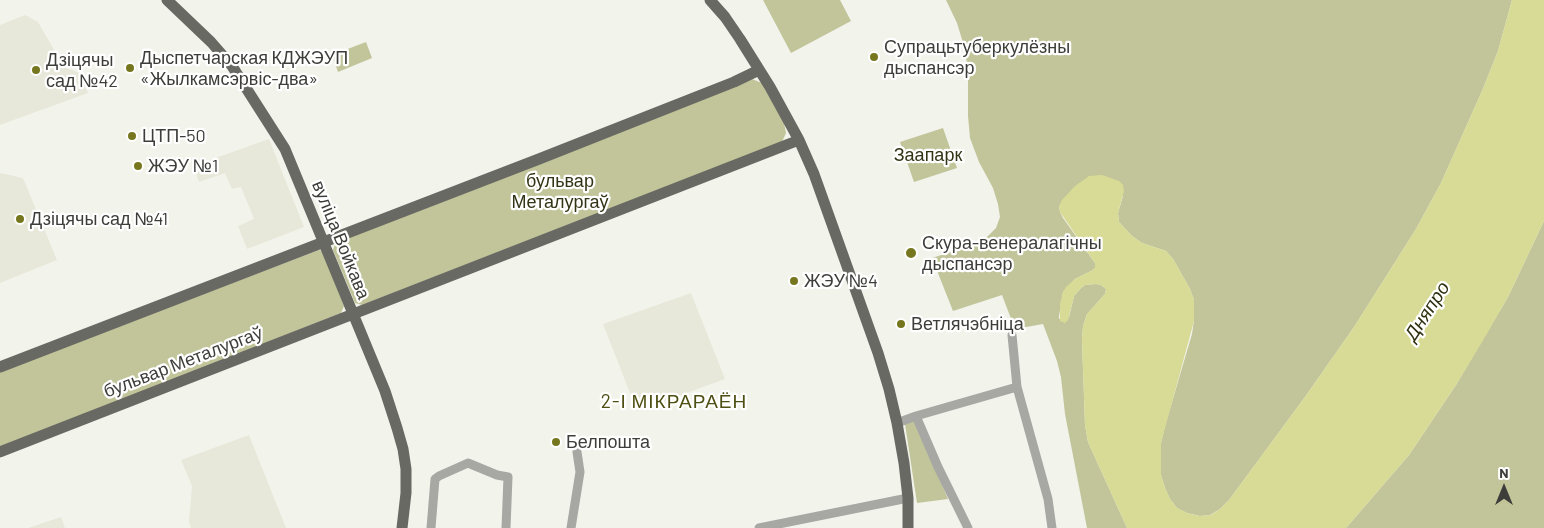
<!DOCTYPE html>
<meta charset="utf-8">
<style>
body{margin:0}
#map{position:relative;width:1544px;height:528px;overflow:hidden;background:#f2f3eb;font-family:Barlow,sans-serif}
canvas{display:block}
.north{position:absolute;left:1479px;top:463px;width:50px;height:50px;-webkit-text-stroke:4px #fff;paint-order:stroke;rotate:0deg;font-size:14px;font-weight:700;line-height:20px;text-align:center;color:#3d3d3a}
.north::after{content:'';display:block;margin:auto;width:18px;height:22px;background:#3d3d3a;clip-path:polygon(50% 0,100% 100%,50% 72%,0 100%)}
</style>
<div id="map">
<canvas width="1544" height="528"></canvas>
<div class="north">N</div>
</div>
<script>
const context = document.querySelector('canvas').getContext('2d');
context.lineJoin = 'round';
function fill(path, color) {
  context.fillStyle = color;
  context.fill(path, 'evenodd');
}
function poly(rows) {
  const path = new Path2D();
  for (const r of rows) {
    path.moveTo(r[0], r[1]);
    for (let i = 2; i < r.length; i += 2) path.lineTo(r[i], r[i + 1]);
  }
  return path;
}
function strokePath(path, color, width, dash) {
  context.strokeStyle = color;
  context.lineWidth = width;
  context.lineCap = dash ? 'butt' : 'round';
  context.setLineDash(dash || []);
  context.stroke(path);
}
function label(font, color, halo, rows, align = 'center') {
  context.font = font + ' Barlow,sans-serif';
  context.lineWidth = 4.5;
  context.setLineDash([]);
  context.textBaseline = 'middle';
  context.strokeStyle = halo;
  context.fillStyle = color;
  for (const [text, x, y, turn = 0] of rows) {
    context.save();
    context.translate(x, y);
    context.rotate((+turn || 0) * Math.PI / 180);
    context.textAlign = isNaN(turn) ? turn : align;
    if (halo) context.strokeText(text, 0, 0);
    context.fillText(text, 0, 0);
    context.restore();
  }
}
fill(poly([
 [25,15,38,22,64,67,79,73,88,93,0,125,0,25],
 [269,139,304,227,247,249,238,226,254,219,241,187,232,189,225,173,199,182,193,166],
 [0,173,23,178,57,260,0,283],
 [691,293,725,379,637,411,603,324],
 [249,435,286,528,191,528,189,522,192,486,181,460],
 [61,517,65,528,28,528]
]), '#e8e8da');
fill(poly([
 [763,0,840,0,851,21,791,53],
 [946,0,1512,0,1498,51,1482,91,1441,183,1416,229,1354,327,1305,397,1229,500,1220,509,1210,515,1200,516,1187,513,1177,508,1170,499,1165,488,1161,475,1160,460,1161,443,1165,426,1192,334,1194,321,1194,300,1190,289,1173,259,1166,251,1142,243,1132,236,1119,222,1118,213,1123,196,1059,206,1060,212,1063,218,1095,263,1095,268,1091,271,1075,279,1063,292,1059,316,1059,319,1069,317,1074,296,1081,288,1085,285,1096,284,1101,285,1106,289,1105,294,1087,314,1083,326,1082,340,1085,425,1088,442,1127,528,1087,528,1065,414,1061,377,1057,361,1043,324,1015,329,1002,295,953,311,932,258,976,244,988,236,996,228,1000,217,998,204,993,188,979,162,970,138,968,116,968,70,964,46,957,23],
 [366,42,372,58,338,72,332,55],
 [752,79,762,83,784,123,786,133,782,142,362,305,355,303,333,250,335,244,339,241],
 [943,128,957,168,914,182,900,142],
 [1544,221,1544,528,1346,528,1409,455,1456,385,1508,297],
 [319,250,323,251,344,306,341,313,0,448,0,371],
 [916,420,948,499,917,503,905,424]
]), '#c2c49a');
fill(poly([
 [1512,0,1544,0,1544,221,1508,297,1482,342,1456,385,1409,455,1346,528,1127,528,1088,442,1085,425,1082,340,1083,326,1087,314,1105,294,1106,289,1101,285,1096,284,1085,285,1081,288,1074,296,1068,320,1065,323,1060,321,1060,304,1063,292,1066,287,1075,279,1091,271,1095,268,1095,263,1060,212,1059,206,1062,200,1075,186,1089,176,1102,175,1119,181,1123,185,1124,191,1118,213,1119,222,1132,236,1142,243,1166,251,1173,259,1190,289,1194,300,1194,321,1161,443,1161,475,1165,488,1170,499,1177,508,1187,513,1199,516,1211,515,1220,509,1229,500,1305,397,1354,327,1416,229,1441,183,1482,91,1498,51]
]), '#d8db95');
strokePath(poly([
 [1012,335,1017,387,1048,499,1052,528],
 [916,416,938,467,968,528],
 [897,423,916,416,1017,387],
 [431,528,435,479,439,476,468,463,497,475,508,477,506,528],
 [571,528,580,472,577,452],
 [759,528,908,498]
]), '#a7a7a4', 9);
strokePath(poly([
 [167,0,211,42,232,66,285,149,385,391,397,428,403,449,406,469,406,493,402,528],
 [710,0,725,17,740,39,770,87,799,140,814,174,878,353,889,389,897,423,904,463,908,498,908,528],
 [0,367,539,159,734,82,759,70],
 [0,452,799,140]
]), '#696964', 11);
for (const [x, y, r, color] of [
 [874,57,5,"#75761d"],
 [130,68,5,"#75761d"],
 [36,70,5,"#75761d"],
 [132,136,5,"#75761d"],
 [138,166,5,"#75761d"],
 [20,219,5,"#75761d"],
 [911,253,6,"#75761d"],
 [794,281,5,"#75761d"],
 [901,324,5,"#75761d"],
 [556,442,5,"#75761d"]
]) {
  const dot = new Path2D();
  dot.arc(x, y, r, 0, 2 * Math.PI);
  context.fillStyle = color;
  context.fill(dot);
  strokePath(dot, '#fff', 2);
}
label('18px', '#3d3d3a', '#fff', [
 ["Супрацьтуберкулёзны",884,47],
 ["дыспансэр",884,68],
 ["Дыспетчарская КДЖЭУП",140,58],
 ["«Жылкамсэрвіс-два»",140,79],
 ["Дзіцячы",46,60],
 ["сад №42",46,81],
 ["ЦТП-50",142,136],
 ["ЖЭУ №1",148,166],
 ["Дзіцячы сад №41",30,219],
 ["Скура-венералагічны",922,243],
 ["дыспансэр",922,264],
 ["ЖЭУ №4",804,281],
 ["Ветлячэбніца",911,324],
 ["Белпошта",566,442]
], 'left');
label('18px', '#333415', '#fff', [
 ["Заапарк",928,155],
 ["бульвар",560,181],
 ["Металургаў",560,202]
]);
label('18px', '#3d3d3a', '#fff', [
 ["вуліца Войкава",341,240,68],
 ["бульвар Металургаў",183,362,-21]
]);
label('italic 19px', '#303012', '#fff', [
 ["Дняпро",1427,311,-57]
]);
context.letterSpacing = '1px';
label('19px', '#4e4f12', '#fff', [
 ["2-І МІКРАРАЁН",674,402]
]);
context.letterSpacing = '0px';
</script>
